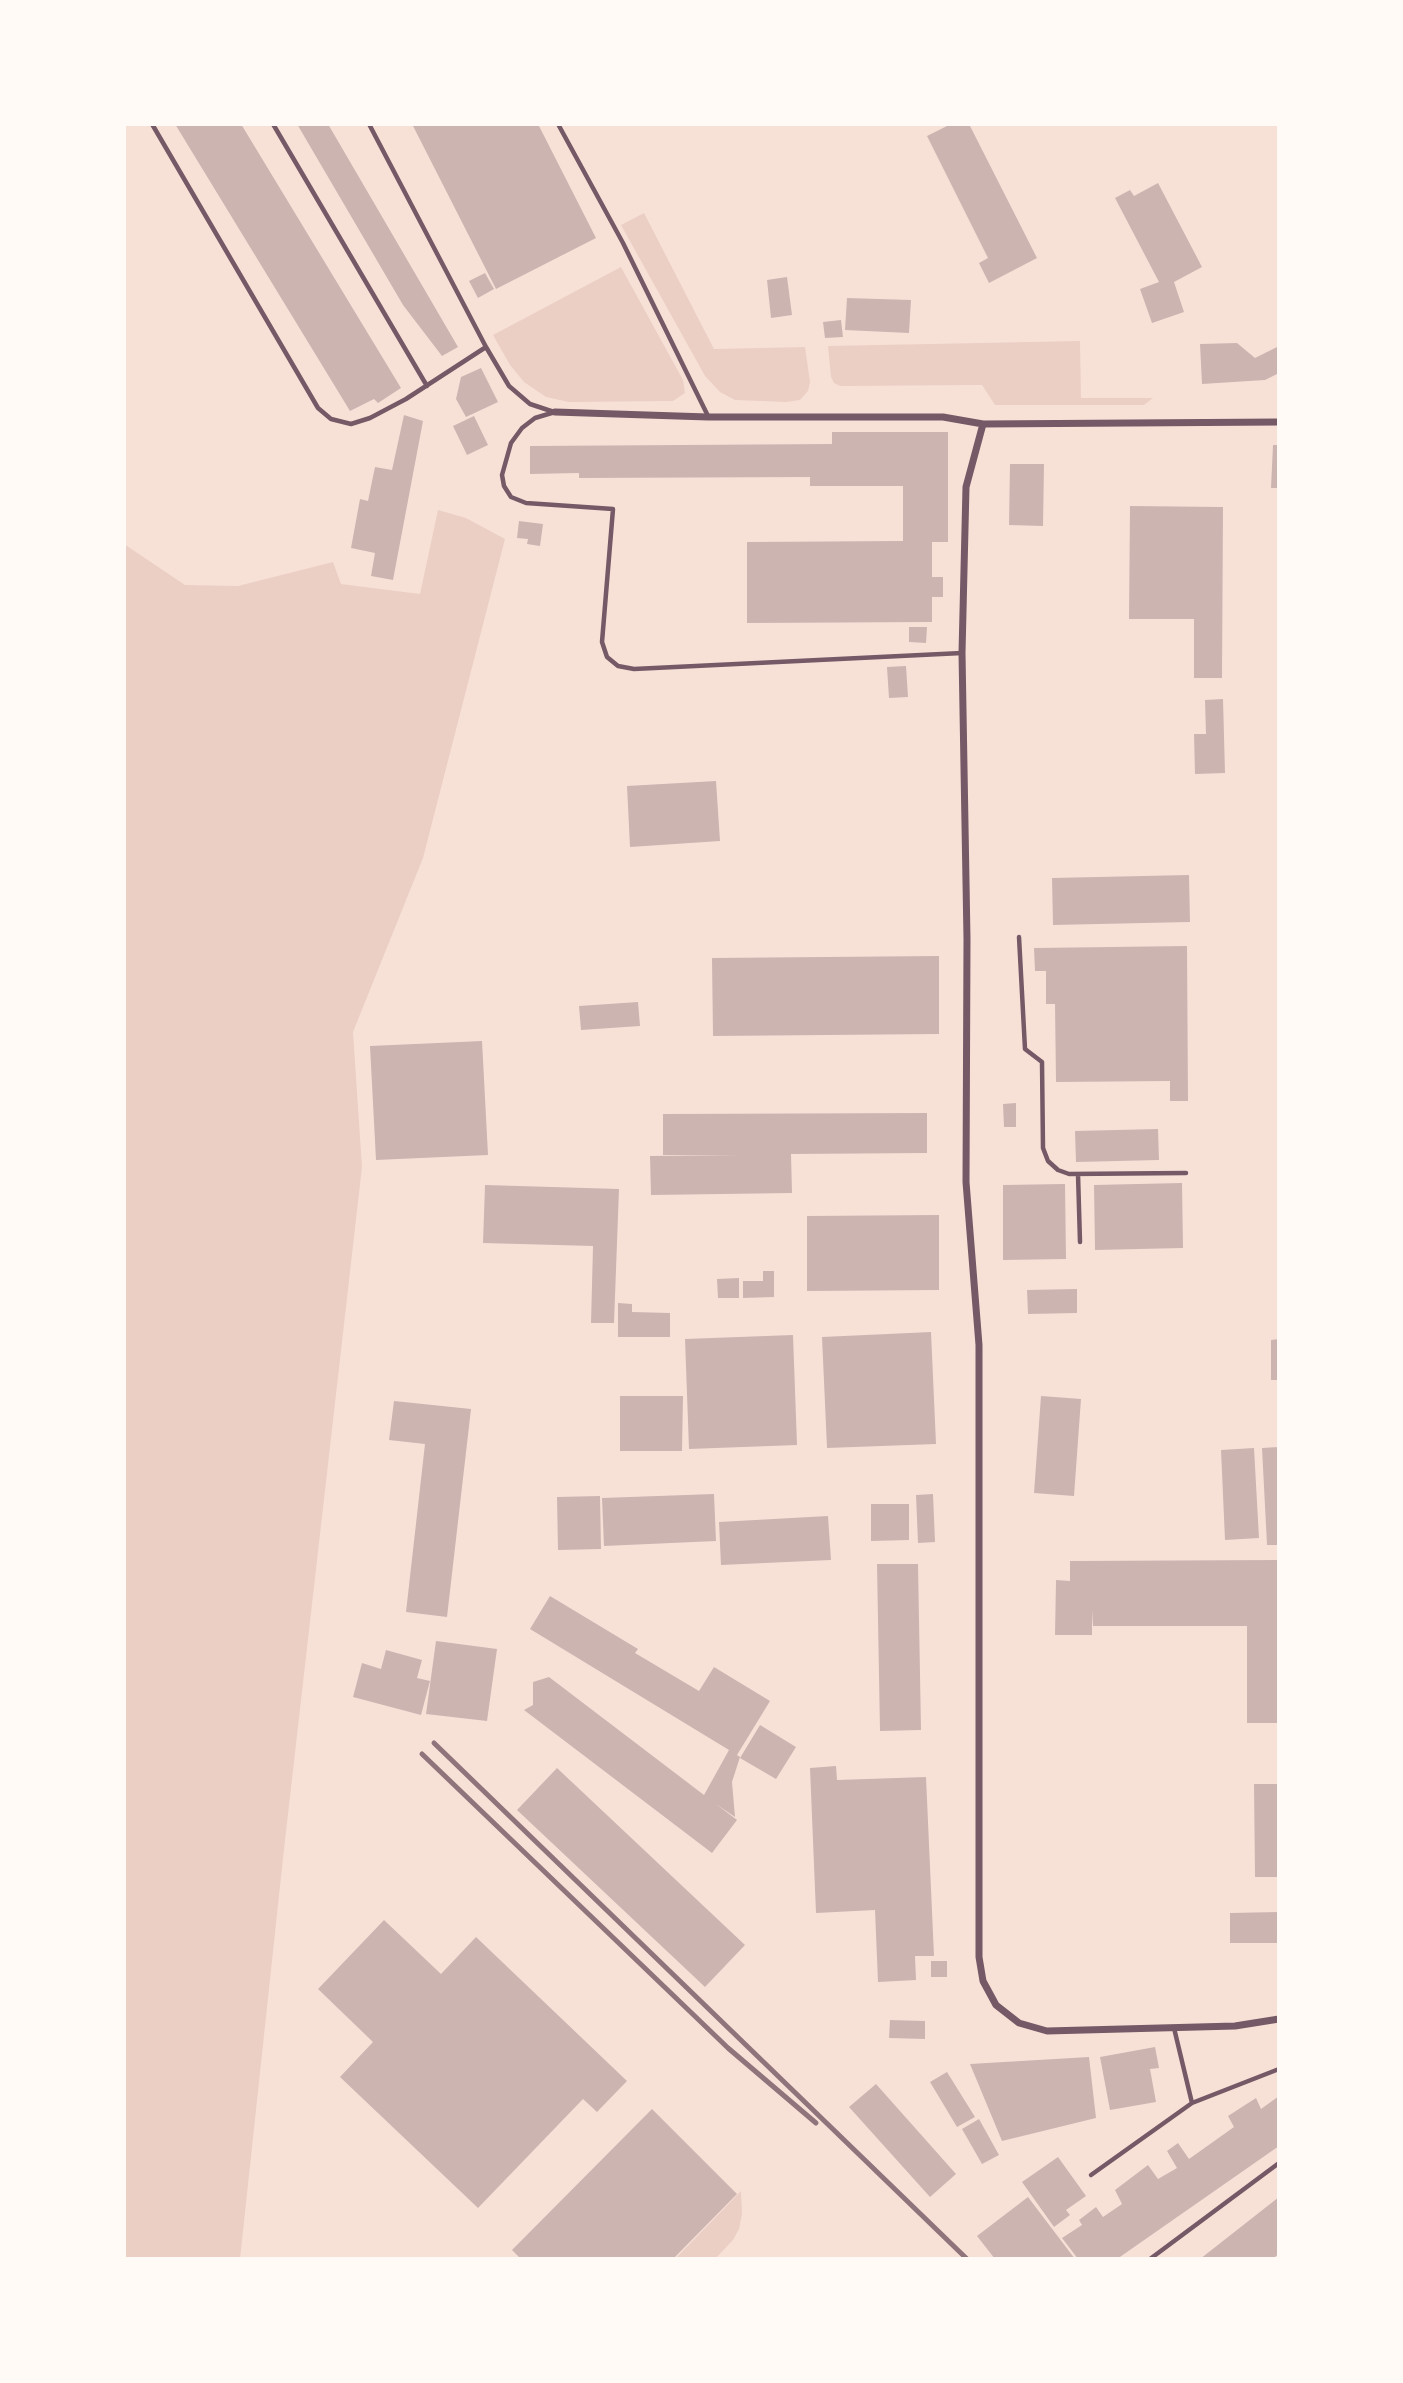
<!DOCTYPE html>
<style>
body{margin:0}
#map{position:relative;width:1403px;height:2383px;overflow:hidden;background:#f7e1d7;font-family:"Playfair Display",serif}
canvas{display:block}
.frame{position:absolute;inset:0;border:126px solid #fffaf5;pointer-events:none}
</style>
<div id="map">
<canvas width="1403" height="2383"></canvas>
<div class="frame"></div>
</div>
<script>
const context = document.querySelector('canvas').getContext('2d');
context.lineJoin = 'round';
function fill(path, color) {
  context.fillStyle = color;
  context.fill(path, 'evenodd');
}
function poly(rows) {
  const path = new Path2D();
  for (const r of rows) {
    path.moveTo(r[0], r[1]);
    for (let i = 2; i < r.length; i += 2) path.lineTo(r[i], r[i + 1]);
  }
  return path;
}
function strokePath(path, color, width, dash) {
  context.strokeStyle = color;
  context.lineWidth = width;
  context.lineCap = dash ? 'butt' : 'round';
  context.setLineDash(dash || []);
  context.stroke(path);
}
fill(poly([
 [644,213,714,349,805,347,810,382,808,391,800,400,786,402,735,400,720,392,705,376,621,225],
 [621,267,683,380,685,393,673,401,569,402,546,397,524,382,510,365,493,335],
 [1080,341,1081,398,1153,398,1144,405,995,405,982,385,840,386,834,383,831,377,828,346],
 [438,510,466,518,505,539,423,858,353,1032,362,1167,284,1849,240,2259,124,2259,124,544,185,585,238,586,333,562,341,584,420,594],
 [741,2191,742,2214,739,2229,733,2240,715,2259,675,2259]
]), '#ebcfc5');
fill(poly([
 [175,124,241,124,401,388,378,403,374,399,350,411],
 [297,124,328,124,458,347,442,356,403,305],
 [412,124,538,124,596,238,496,289],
 [951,124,969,124,1037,258,989,283,979,263,988,258,927,136],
 [1158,183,1202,267,1174,282,1184,312,1152,323,1140,289,1159,282,1115,198,1130,190,1134,196],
 [485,273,494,289,478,298,469,281],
 [787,277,792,315,771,318,767,280],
 [847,298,911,300,909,333,845,330],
 [841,320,843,337,825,338,823,322],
 [1237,343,1255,358,1279,346,1279,373,1265,380,1202,384,1200,344],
 [481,368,498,402,466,417,456,399,461,377],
 [404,415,423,421,393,580,371,576,375,553,351,548,360,499,368,501,375,467,392,470],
 [474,416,488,445,467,455,453,426],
 [832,432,948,432,948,542,932,542,932,577,943,577,943,597,932,597,932,622,747,623,747,542,903,541,903,486,810,486,810,477,579,478,579,473,530,474,530,446,832,444],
 [1273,445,1279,445,1279,488,1271,488],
 [1010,464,1044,464,1043,526,1009,525],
 [1130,506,1223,507,1222,678,1194,678,1194,619,1129,619],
 [519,521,543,524,540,546,527,544,528,539,517,538],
 [909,627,927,627,926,643,909,642],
 [906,666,908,697,889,698,887,667],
 [1223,699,1225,773,1195,774,1194,734,1206,734,1205,700],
 [716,781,720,841,630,847,627,786],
 [1189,875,1190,922,1053,925,1052,878],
 [1187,946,1188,1101,1170,1101,1170,1081,1056,1082,1055,1004,1046,1004,1046,971,1035,971,1034,948],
 [939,956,939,1034,713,1036,712,958],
 [638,1002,640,1026,581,1030,579,1006],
 [482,1041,488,1155,376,1160,370,1046],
 [1016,1103,1016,1127,1004,1127,1003,1104],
 [927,1113,927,1153,791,1154,792,1193,651,1195,650,1156,742,1155,663,1155,663,1114],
 [1158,1129,1159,1160,1076,1162,1075,1131],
 [1182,1183,1183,1248,1095,1250,1094,1185],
 [1065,1184,1066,1259,1003,1260,1003,1185],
 [485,1185,619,1189,614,1323,591,1323,593,1246,483,1243],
 [939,1215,939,1290,807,1291,807,1216],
 [763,1271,774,1271,774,1297,743,1298,743,1281,763,1281],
 [739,1278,739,1298,718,1298,717,1279],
 [1077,1289,1077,1313,1028,1314,1027,1290],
 [618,1303,632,1304,632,1312,670,1313,670,1337,618,1337],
 [931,1332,936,1444,827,1448,822,1337],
 [793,1335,797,1445,689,1449,685,1339],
 [1279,1339,1279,1380,1271,1380,1271,1340],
 [620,1396,683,1396,682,1451,620,1451],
 [1041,1396,1081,1399,1074,1496,1034,1493],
 [394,1401,471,1409,447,1617,406,1612,425,1444,389,1440],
 [1279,1447,1279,1545,1267,1545,1262,1448],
 [1254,1448,1259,1538,1225,1540,1221,1450],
 [714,1494,716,1541,604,1546,602,1498],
 [933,1494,935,1542,918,1543,916,1495],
 [600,1496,601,1549,558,1550,557,1497],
 [871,1504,909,1504,909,1540,871,1541],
 [828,1516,831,1560,721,1565,719,1522],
 [1279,1560,1279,1723,1247,1723,1247,1626,1093,1626,1092,1610,1092,1635,1055,1635,1056,1580,1070,1581,1070,1561],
 [877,1564,918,1564,921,1730,880,1731],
 [550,1596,638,1649,635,1653,699,1691,714,1667,770,1701,737,1755,740,1757,732,1782,735,1817,716,1804,737,1820,712,1853,524,1710,533,1705,533,1682,549,1677,704,1795,729,1750,530,1629],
 [436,1641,497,1649,487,1721,426,1714],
 [386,1650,422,1660,417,1678,430,1681,421,1715,353,1697,362,1663,381,1669],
 [760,1725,796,1747,776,1779,740,1758],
 [836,1766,837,1780,926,1777,934,1956,915,1956,916,1980,878,1982,875,1910,816,1913,810,1768],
 [557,1768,745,1945,705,1987,517,1810],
 [1254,1784,1279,1784,1279,1877,1255,1877],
 [1279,1912,1279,1943,1230,1943,1230,1913],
 [384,1920,441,1974,476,1937,627,2081,597,2112,583,2099,478,2208,340,2077,373,2042,318,1989],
 [931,1961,947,1961,947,1977,931,1977],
 [890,2020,925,2021,925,2039,889,2038],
 [1155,2047,1159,2068,1150,2069,1156,2102,1110,2110,1100,2057],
 [1089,2057,1096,2118,1002,2141,970,2064],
 [947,2072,975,2117,957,2127,930,2082],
 [876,2084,956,2174,930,2197,849,2107],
 [1279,2096,1279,2146,1117,2259,1078,2259,1062,2238,1082,2225,1079,2220,1096,2207,1103,2217,1122,2204,1115,2190,1148,2165,1158,2179,1177,2168,1167,2151,1178,2143,1189,2159,1234,2127,1228,2116,1256,2098,1261,2109],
 [652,2109,737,2194,673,2259,521,2259,512,2250],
 [979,2119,999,2155,982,2164,962,2129],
 [1058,2157,1086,2196,1066,2210,1070,2215,1054,2227,1022,2182],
 [1028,2197,1075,2259,995,2259,977,2236],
 [1279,2197,1279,2254,1272,2259,1200,2259]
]), '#ccb4b1');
strokePath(poly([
 [152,124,318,408,331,419,351,424,370,418,406,399,486,347],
 [273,124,427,386],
 [369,124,486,347,509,386,530,404,554,412],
 [558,124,623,243,708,416],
 [555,412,535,418,522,428,511,443,502,475,504,486,511,497,526,503,613,509,602,642,607,657,618,666,634,669,962,653],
 [1019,937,1025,1049,1042,1062,1043,1148,1048,1161,1058,1170,1069,1174,1186,1173],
 [1078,1174,1080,1242],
 [1174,2028,1192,2103],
 [1091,2175,1192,2103,1279,2069],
 [1150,2259,1279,2163]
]), '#755966', 4.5);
strokePath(poly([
 [555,412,708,417,943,417,983,424,1279,422],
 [983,424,966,487,962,653,967,939,966,1182,979,1345,979,1957,983,1981,996,2005,1019,2023,1047,2031,1235,2026,1279,2019]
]), '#755966', 7);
strokePath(poly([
 [434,1743,967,2259],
 [422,1754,728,2048,816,2123]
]), '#8f747c', 5);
</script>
